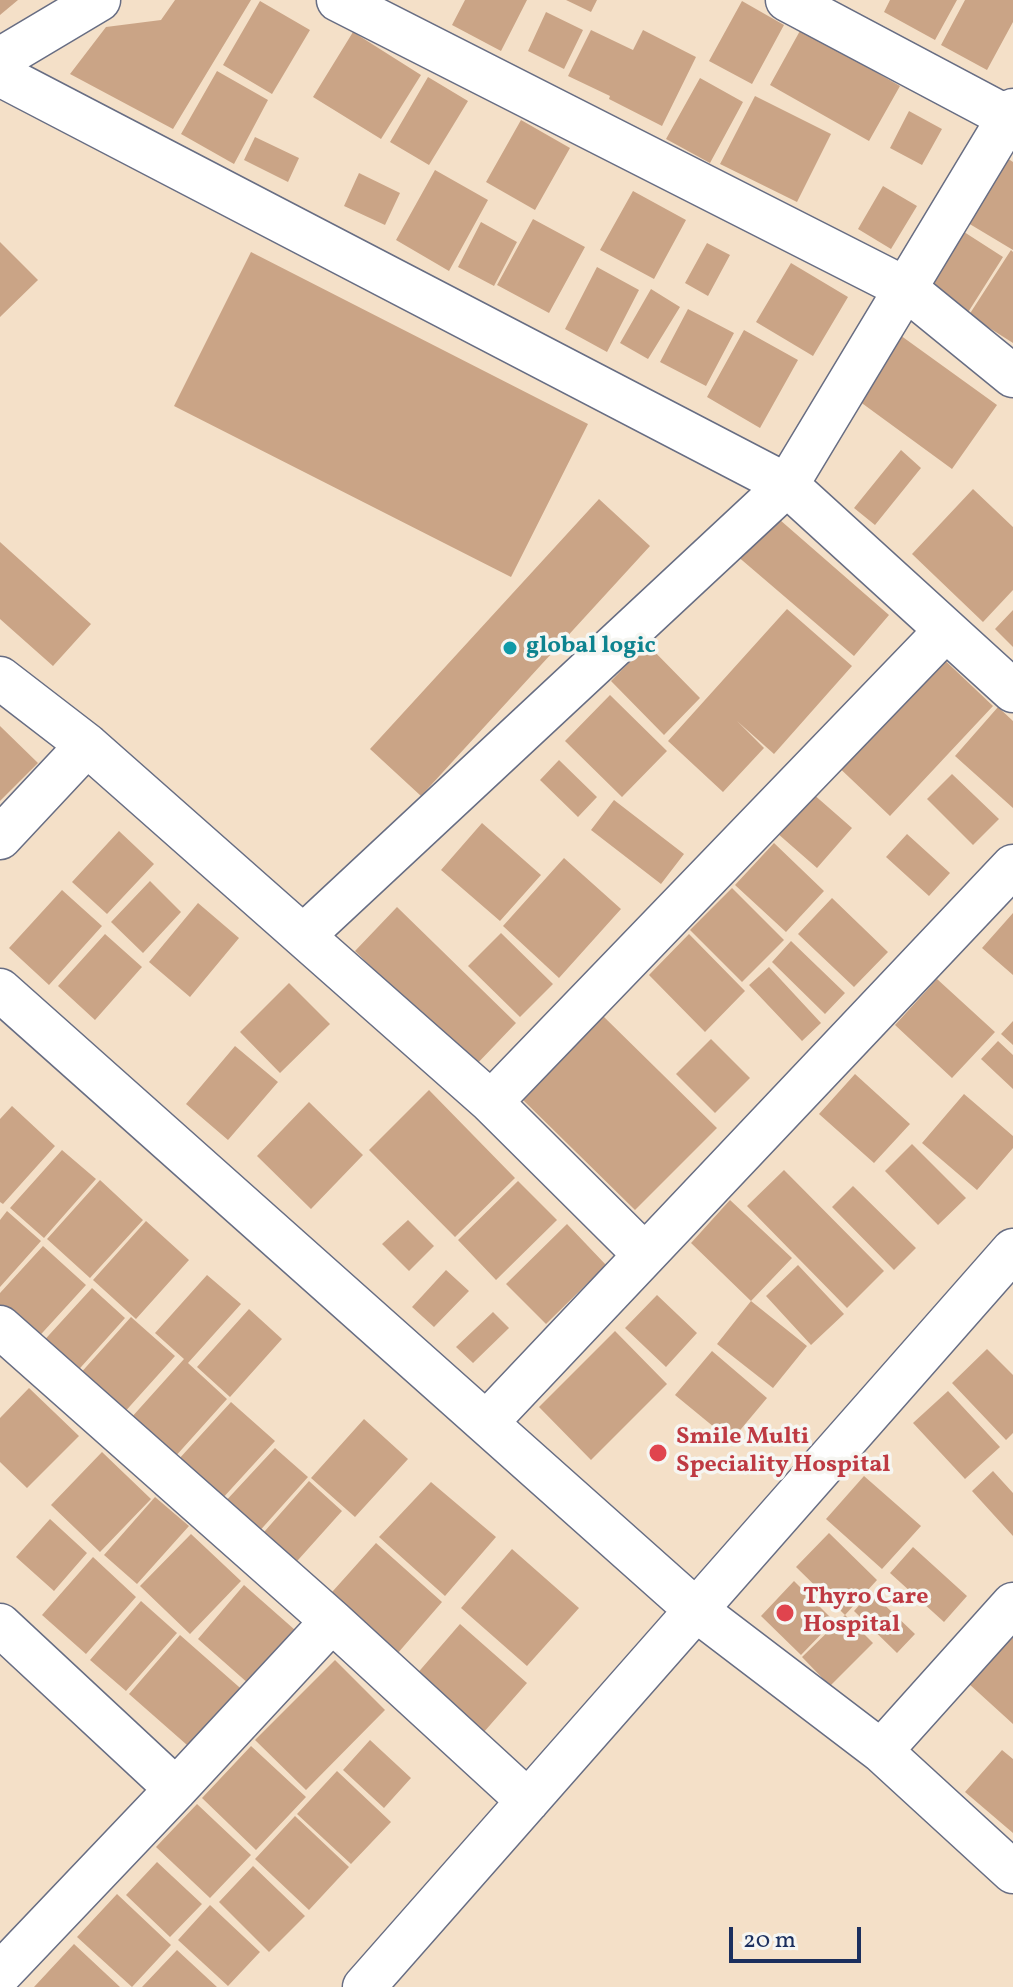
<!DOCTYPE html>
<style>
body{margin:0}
#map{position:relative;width:1013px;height:1987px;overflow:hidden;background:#f4e0c8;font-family:Vollkorn,serif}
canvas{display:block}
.scale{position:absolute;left:729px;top:1927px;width:132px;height:36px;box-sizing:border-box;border:4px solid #1b2f5e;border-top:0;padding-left:10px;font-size:24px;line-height:28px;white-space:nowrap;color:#1b2f5e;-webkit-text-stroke:6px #f6f6f2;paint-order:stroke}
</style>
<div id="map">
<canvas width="1013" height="1987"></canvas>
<div class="scale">20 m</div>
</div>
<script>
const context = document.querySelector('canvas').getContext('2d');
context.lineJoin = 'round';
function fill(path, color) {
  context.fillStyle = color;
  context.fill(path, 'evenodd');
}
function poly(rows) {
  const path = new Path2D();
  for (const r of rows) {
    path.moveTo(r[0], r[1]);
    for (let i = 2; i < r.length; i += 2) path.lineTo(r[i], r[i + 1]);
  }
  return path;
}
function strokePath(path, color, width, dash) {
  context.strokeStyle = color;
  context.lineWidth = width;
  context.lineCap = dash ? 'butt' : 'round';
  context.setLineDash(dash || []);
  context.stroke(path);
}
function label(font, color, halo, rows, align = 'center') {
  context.font = font + ' Vollkorn,serif';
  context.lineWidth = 7;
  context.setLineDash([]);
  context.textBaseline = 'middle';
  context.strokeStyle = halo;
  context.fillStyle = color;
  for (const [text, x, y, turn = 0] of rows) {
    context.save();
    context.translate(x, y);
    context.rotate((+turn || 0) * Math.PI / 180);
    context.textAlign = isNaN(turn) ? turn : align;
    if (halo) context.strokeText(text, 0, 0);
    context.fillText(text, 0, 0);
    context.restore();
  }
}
fill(poly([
 [0,0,18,0,0,15],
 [175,0,251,0,173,129,70,74,106,27,161,20],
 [465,0,527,0,501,51,452,25],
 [566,0,597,0,591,12],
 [890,0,957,0,935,40,884,12],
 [965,0,1013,0,1013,22,987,70,941,45],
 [260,1,310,30,272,94,223,65],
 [742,1,784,25,752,84,709,61],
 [546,12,583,30,564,69,528,51],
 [801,29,900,86,869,141,770,85],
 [591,30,633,50,643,30,696,57,662,126,609,99,610,96,568,76],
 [353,32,421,75,381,139,313,97],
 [217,71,268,100,234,164,181,134],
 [428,77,468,101,429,165,390,142],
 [700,78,743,102,710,163,666,139],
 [755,96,831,134,797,202,720,164],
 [909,111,942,129,922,165,890,148],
 [521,120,570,148,535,210,486,182],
 [255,137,299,158,288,182,244,160],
 [1007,158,1013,162,1013,250,968,223],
 [435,170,488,200,449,271,396,240],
 [359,173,400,193,385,225,344,206],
 [883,186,917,206,891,249,858,229],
 [633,191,686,220,654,279,600,250],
 [533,219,585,247,549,313,497,285],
 [481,222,517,242,494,286,458,267],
 [961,230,1003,257,967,314,925,288],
 [0,242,38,280,0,317],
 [707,243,730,255,708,296,685,283],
 [1011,250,1013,252,1013,343,969,315],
 [251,252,588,424,511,577,174,406],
 [791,263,848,297,813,356,756,322],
 [597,267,639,290,607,352,565,329],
 [651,289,680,307,648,359,620,343],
 [688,309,734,333,706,386,660,362],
 [744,330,798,360,760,428,707,397],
 [893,330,997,405,952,469,848,393],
 [901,450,921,468,875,525,854,508],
 [973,489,1013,527,1013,590,983,622,912,554],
 [599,499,650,546,421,796,370,749],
 [772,513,889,615,854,656,736,555],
 [0,542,91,624,53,666,0,619],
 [787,609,852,666,774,754,737,721,764,748,723,792,668,741],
 [1013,610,1013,647,995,629],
 [647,644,700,698,664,735,611,681],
 [934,650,993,706,890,816,831,760],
 [610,695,667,751,622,797,565,741],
 [998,707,1013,721,1013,808,955,756],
 [0,726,38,763,0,801],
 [559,760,597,797,578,817,540,780],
 [952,774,999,819,973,845,927,799],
 [812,793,852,828,817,868,777,833],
 [614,800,684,854,661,884,591,830],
 [482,823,541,875,500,921,441,870],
 [119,831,154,864,107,914,72,882],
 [907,834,950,873,929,896,886,857],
 [774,843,824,891,786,932,735,885],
 [564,858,621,909,559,978,503,926],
 [150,881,181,912,143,953,111,922],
 [732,888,784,940,742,982,690,930],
 [62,890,102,926,49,985,9,948],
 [832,898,888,952,854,987,798,934],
 [198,903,239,938,190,997,149,962],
 [397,907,516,1023,474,1067,355,951],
 [1013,913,1013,975,982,948],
 [501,933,553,984,520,1017,468,966],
 [105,934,142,967,95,1020,58,986],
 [689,934,745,991,705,1032,649,975],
 [791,941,845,993,825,1014,772,962],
 [769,967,821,1023,802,1041,749,985],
 [937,979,995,1032,952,1078,895,1025],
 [289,983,330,1024,280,1073,240,1032],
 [602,1015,717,1128,635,1210,520,1097],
 [1013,1021,1013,1045,1001,1034],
 [711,1039,750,1078,715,1113,676,1074],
 [998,1041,1013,1055,1013,1089,981,1059],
 [235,1046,278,1082,228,1140,186,1104],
 [855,1074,910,1124,874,1163,819,1114],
 [429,1090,515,1178,455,1237,369,1150],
 [964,1094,1013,1136,1013,1148,977,1190,922,1143],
 [309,1102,363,1155,311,1209,257,1156],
 [12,1106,55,1146,3,1204,0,1202,0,1119],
 [912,1144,966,1198,938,1225,885,1171],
 [62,1150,96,1179,44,1238,10,1208],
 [784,1170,884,1271,847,1308,747,1206],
 [100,1180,143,1220,90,1278,47,1239],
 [518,1181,557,1220,496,1280,458,1240],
 [853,1186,916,1248,894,1270,832,1207],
 [730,1200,792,1258,751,1301,691,1243],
 [7,1211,41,1241,0,1287,0,1220],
 [408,1220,434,1246,409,1271,382,1244],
 [146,1221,189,1260,136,1319,93,1280],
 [567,1224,606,1265,546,1324,506,1284],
 [43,1246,86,1285,33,1343,0,1314,0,1293],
 [798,1265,844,1314,811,1345,766,1296],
 [446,1270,469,1291,434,1327,412,1307],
 [207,1275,241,1304,188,1363,227,1399,174,1458,131,1418,184,1359,155,1333],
 [92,1288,125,1318,73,1376,39,1346],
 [657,1295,697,1333,666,1367,625,1328],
 [751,1301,807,1346,773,1388,717,1344],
 [249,1309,282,1339,230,1397,197,1367],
 [493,1312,509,1328,473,1363,456,1347],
 [131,1317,175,1356,122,1415,78,1376],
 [615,1331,667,1384,591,1460,539,1407],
 [987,1349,1013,1375,1013,1433,1006,1440,952,1383],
 [712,1351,767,1398,731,1441,675,1395],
 [29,1388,79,1436,27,1488,0,1462,0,1418],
 [948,1391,1000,1447,965,1479,913,1423],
 [231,1402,275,1441,221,1500,178,1460],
 [364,1419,408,1459,355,1517,311,1478],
 [275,1448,308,1477,256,1535,222,1505],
 [102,1452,151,1499,100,1552,51,1505],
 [993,1471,1013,1493,1013,1536,972,1491],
 [864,1476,921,1526,882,1569,826,1519],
 [309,1481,342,1511,290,1569,257,1540],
 [431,1482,496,1537,445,1596,379,1537],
 [155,1497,189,1526,137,1584,104,1555],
 [50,1519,87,1553,54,1591,16,1557],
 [829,1533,877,1580,845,1615,796,1567],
 [191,1534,241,1581,190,1634,140,1586],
 [376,1543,442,1602,391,1661,324,1601],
 [913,1547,967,1596,944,1622,890,1573],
 [512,1549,579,1608,527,1666,461,1608],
 [93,1557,136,1597,86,1654,42,1615],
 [794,1581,834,1621,801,1655,761,1616],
 [244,1585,295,1630,249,1684,198,1639],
 [871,1592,915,1634,897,1653,854,1611],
 [141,1601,177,1633,126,1691,90,1660],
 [845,1615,873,1643,830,1686,802,1657],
 [460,1624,527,1683,476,1741,409,1683],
 [1013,1634,1013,1724,968,1683],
 [180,1635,247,1694,195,1752,129,1694],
 [335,1660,385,1710,306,1790,255,1740],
 [370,1740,411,1778,384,1808,343,1770],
 [251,1746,306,1797,256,1850,202,1798],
 [1002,1750,1013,1759,1013,1833,965,1792],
 [337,1771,391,1822,351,1864,297,1814],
 [197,1804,251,1855,210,1898,156,1847],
 [295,1816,349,1867,309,1910,255,1859],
 [157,1862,202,1904,170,1937,126,1895],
 [253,1866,305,1916,269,1952,219,1902],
 [117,1894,171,1945,132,1987,77,1937],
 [210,1905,260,1952,228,1986,178,1940],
 [74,1944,120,1987,34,1987],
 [177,1950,217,1987,142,1987]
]), '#caa486');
const street = poly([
 [338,0,905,288,1013,376],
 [787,0,1013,120],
 [0,59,99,0],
 [0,75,787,485,1013,691],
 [0,678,87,745,491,1102],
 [0,838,87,745],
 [303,936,787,485,1013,110],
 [0,990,696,1610,881,1751,1013,1872],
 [645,1255,491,1102,946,630],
 [0,1327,332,1621,176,1789,0,1625],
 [486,1423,1013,866],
 [332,1621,528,1801],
 [881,1751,1013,1604],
 [0,1974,176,1789],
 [364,1987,1013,1250]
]);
strokePath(street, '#676d83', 45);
strokePath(street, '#fff', 42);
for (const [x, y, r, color] of [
 [510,648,8,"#0f9aa8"],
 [658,1453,10,"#e0444e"],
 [785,1613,10,"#e0444e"]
]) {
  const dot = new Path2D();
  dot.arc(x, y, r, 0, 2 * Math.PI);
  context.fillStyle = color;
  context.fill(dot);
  strokePath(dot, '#f6f6f2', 3);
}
label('bold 24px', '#0d838f', '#f6f6f2', [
 ["global logic",526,648]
], 'left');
label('bold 24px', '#be3a42', '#f6f6f2', [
 ["Smile Multi",676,1439],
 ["Speciality Hospital",676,1467],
 ["Thyro Care",803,1599],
 ["Hospital",803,1627]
], 'left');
</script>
